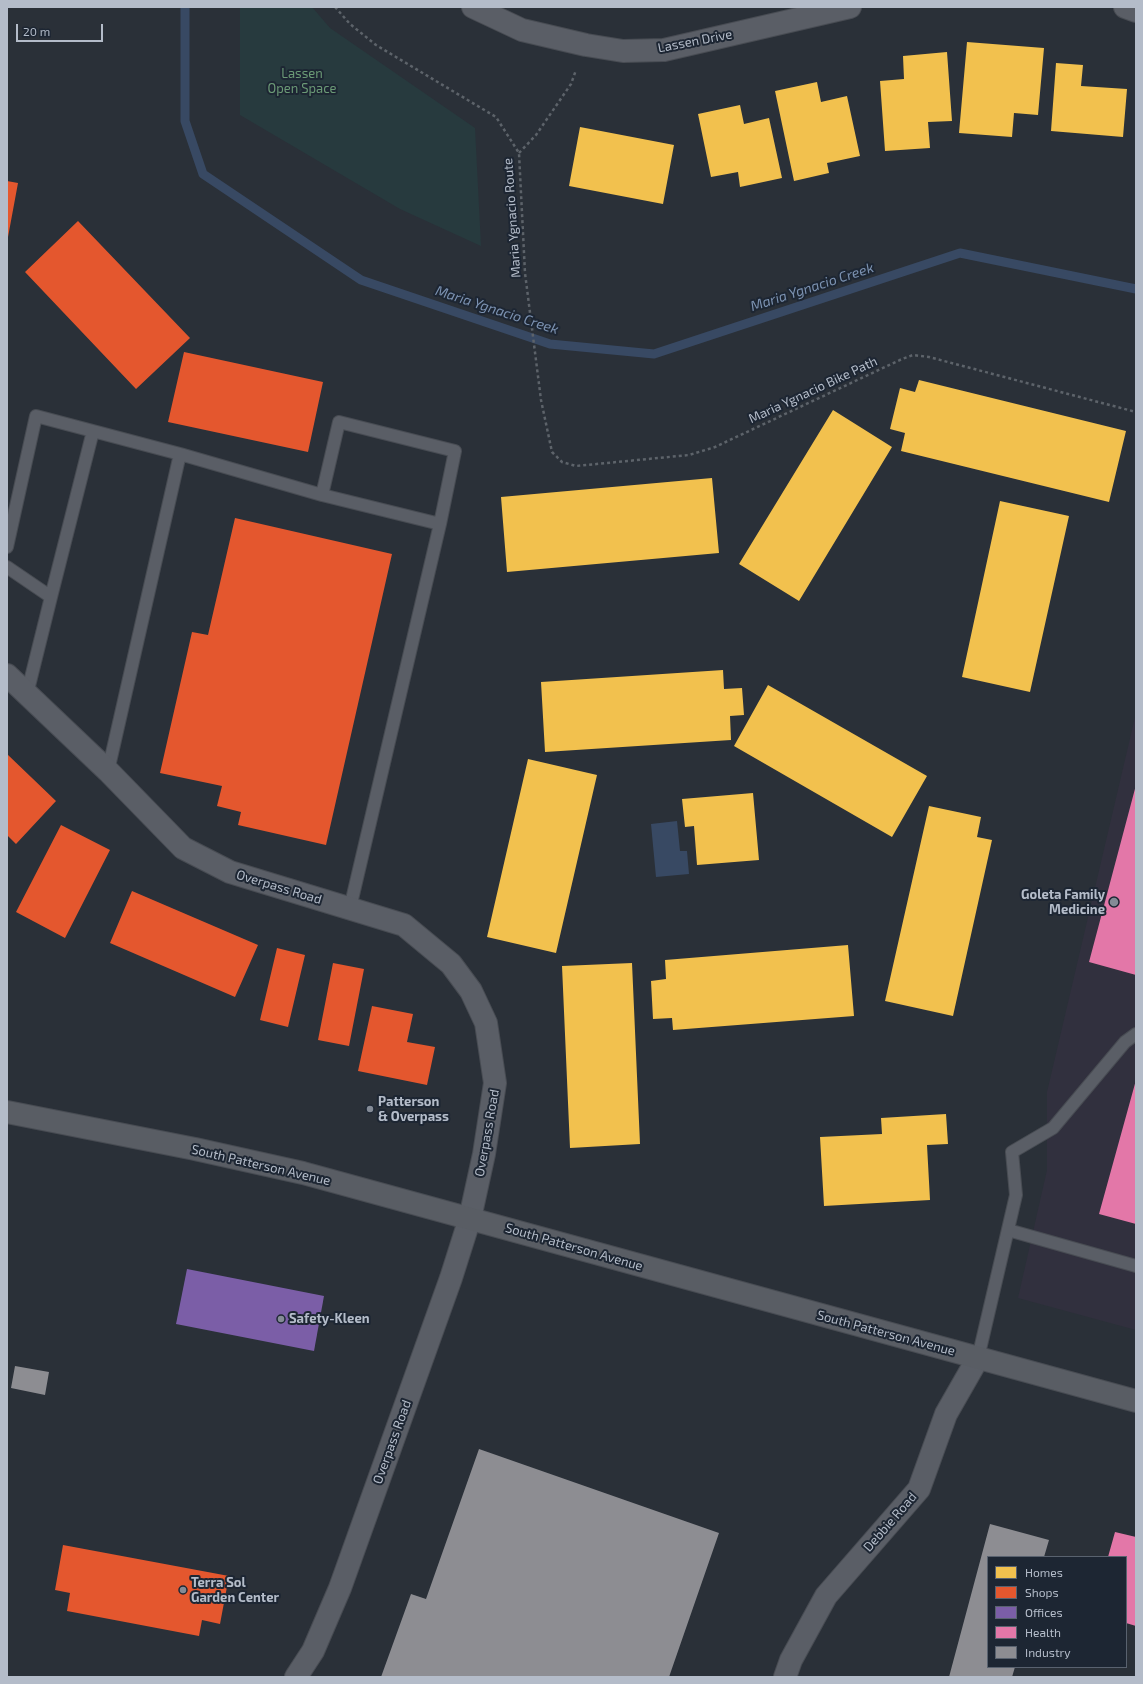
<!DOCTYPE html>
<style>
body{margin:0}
#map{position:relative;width:1143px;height:1684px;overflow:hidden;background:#2a3038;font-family:"Exo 2",sans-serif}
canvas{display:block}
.frame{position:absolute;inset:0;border:8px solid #b4bcc9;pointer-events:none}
.legend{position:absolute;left:987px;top:1556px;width:140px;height:112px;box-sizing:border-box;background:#1d2633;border:1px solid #59626f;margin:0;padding:5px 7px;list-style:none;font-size:12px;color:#b4bcc9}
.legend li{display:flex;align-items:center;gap:8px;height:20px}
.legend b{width:20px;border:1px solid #59626f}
.scale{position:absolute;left:16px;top:24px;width:87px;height:18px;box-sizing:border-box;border:2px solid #b4bcc9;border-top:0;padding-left:5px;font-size:12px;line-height:14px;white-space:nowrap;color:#b4bcc9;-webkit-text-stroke:3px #1d2633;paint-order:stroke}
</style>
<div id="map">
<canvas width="1143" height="1684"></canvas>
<div class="frame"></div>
<ul class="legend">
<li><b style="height:11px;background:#f2c14e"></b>Homes</li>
<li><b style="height:11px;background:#e4572e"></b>Shops</li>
<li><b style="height:11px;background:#7b5ea7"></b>Offices</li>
<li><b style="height:11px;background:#e377a8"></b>Health</li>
<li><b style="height:11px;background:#8d8d92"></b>Industry</li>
</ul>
<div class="scale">20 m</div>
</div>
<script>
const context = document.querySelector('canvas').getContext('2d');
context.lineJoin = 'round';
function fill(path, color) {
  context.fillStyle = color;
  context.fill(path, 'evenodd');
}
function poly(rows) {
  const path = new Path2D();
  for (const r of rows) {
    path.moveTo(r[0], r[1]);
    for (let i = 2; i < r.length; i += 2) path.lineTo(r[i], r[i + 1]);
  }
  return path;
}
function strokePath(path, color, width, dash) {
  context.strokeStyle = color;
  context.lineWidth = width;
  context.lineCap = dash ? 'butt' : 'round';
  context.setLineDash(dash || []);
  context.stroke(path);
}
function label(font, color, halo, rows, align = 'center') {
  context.font = font + ' "Exo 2",sans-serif';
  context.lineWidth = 4;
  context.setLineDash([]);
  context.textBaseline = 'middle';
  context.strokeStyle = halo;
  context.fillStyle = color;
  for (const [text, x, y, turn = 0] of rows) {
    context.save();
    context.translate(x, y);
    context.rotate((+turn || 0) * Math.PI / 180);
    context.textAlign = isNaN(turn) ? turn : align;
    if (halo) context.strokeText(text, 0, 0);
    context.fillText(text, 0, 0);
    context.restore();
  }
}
fill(poly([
 [1136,713,1136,1330,1018,1298,1047,1170,1047,1092]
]), '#31303e');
fill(poly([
 [240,7,312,7,330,28,475,128,481,246,400,209,240,115]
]), '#273a3e');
fill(poly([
 [677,821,680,851,687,851,689,874,656,877,651,824]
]), '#384963');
fill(poly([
 [967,42,1044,48,1038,115,1014,113,1012,137,959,133],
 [947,52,952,121,928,122,930,148,885,151,880,81,904,79,903,56],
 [1056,63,1083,65,1081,86,1127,89,1123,137,1051,131],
 [817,82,821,102,847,96,860,156,827,163,829,173,794,181,775,91],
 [740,105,744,124,769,118,782,178,740,187,738,172,711,177,698,114],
 [580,127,674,145,663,204,569,186],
 [919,380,1126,431,1109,502,901,451,905,433,890,429,900,388,915,392],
 [833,410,892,447,799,601,739,564],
 [712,478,719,553,507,572,501,497],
 [1000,501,1069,516,1030,692,962,677],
 [723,670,724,689,742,688,744,715,730,716,731,740,545,752,541,682],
 [768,685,927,776,892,837,734,746],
 [528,759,597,775,556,953,487,937],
 [753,793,759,860,697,865,694,826,685,827,682,799],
 [929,806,981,817,977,837,992,840,953,1016,885,1001],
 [848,945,854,1016,673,1030,672,1018,653,1019,651,981,666,979,665,960],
 [632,963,640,1144,570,1148,562,966],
 [946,1114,948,1144,927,1145,930,1200,824,1206,820,1137,882,1134,881,1118]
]), '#f2c14e');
fill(poly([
 [7,181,18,183,8,237,7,237],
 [78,221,190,338,136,389,25,272],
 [184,352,323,382,308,452,168,422],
 [235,518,392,554,326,845,238,825,241,812,217,806,222,786,160,773,192,632,208,635],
 [7,754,56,801,16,844,7,835],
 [61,825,110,850,65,938,16,912],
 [132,891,258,945,235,997,110,943],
 [277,948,305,955,288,1027,260,1020],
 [333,963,364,969,349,1046,318,1040],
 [372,1006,413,1014,407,1042,435,1047,427,1085,358,1071],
 [63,1545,229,1576,220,1624,202,1620,199,1636,67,1611,70,1593,55,1590]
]), '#e4572e');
fill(poly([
 [187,1269,324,1296,314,1351,176,1324]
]), '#7b5ea7');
fill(poly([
 [1136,785,1136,975,1089,962],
 [1136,1080,1136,1224,1099,1214],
 [1115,1532,1136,1537,1136,1626,1126,1623,1126,1557,1108,1557]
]), '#e377a8');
fill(poly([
 [15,1366,49,1372,45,1395,11,1388],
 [479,1449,719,1533,669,1677,381,1677,411,1594,426,1599],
 [990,1524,1049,1540,1044,1557,988,1557,988,1667,1015,1667,1012,1677,949,1677]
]), '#8d8d92');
strokePath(poly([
 [185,7,185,121,203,174,361,280,550,344,654,354,960,253,1136,289]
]), '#384963', 9);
const service = poly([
 [322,495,440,524],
 [7,547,36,416,180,454,322,495,339,422,455,451,440,524,350,908],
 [7,567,51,597,27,694],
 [51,597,93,431],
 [108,771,180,454],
 [1008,1230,1136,1266],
 [978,1358,1016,1195,1012,1152,1053,1128,1125,1042,1136,1034]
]);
const minor = poly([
 [473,7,522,30,586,45,623,51,664,50,850,7],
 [1125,7,1136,11],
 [7,675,108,771,183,848,230,872,404,925,451,964,471,991,486,1023,495,1083,484,1154,470,1218,451,1278,340,1588,313,1651,296,1677],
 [785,1677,791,1660,826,1596,919,1489,946,1414,978,1358]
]);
const secondary = poly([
 [7,1112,195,1149,303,1173,1136,1401]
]);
strokePath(service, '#484c53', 14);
strokePath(minor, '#484c53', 24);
strokePath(secondary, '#484c53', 24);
strokePath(poly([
 [335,7,350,24,376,45,496,117,519,153,525,273,541,400,552,452,562,462,576,466,689,455,715,447,902,359,913,355,929,357,1136,412],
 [519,153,536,135,571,84,576,70]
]), '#5d636a', 2.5, [3, 3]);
strokePath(service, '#5a5e66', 12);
strokePath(minor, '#5a5e66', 22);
strokePath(secondary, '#595d64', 22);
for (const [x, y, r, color] of [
 [1114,902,5,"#848b96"],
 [370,1109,4,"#848b96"],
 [281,1319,4,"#848b96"],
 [183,1590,4,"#848b96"]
]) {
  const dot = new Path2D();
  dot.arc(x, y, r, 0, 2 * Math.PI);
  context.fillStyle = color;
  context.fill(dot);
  strokePath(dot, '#1d2633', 1.5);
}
label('13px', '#b4bcc9', '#1d2633', [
 ["Lassen Drive",695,41,-11],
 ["Maria Ygnacio Route",512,218,-94],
 ["Maria Ygnacio Bike Path",813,390,-25],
 ["Overpass Road",279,887,17],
 ["Overpass Road",487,1133,-80],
 ["South Patterson Avenue",261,1165,13],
 ["South Patterson Avenue",574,1247,16],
 ["South Patterson Avenue",886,1333,15],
 ["Overpass Road",392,1442,-70],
 ["Debbie Road",890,1522,-49]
]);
label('13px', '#6b9a76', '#1d2633', [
 ["Lassen",302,74],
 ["Open Space",302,89]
]);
label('bold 13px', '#b4bcc9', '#1d2633', [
 ["Goleta Family",1105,895,"right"],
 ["Medicine",1105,910,"right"],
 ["Patterson",378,1102],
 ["& Overpass",378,1117],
 ["Safety-Kleen",289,1319],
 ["Terra Sol",191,1583],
 ["Garden Center",191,1598]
], 'left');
label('italic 14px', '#7c92b1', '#1d2633', [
 ["Maria Ygnacio Creek",812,287,-18],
 ["Maria Ygnacio Creek",497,310,18]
]);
</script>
